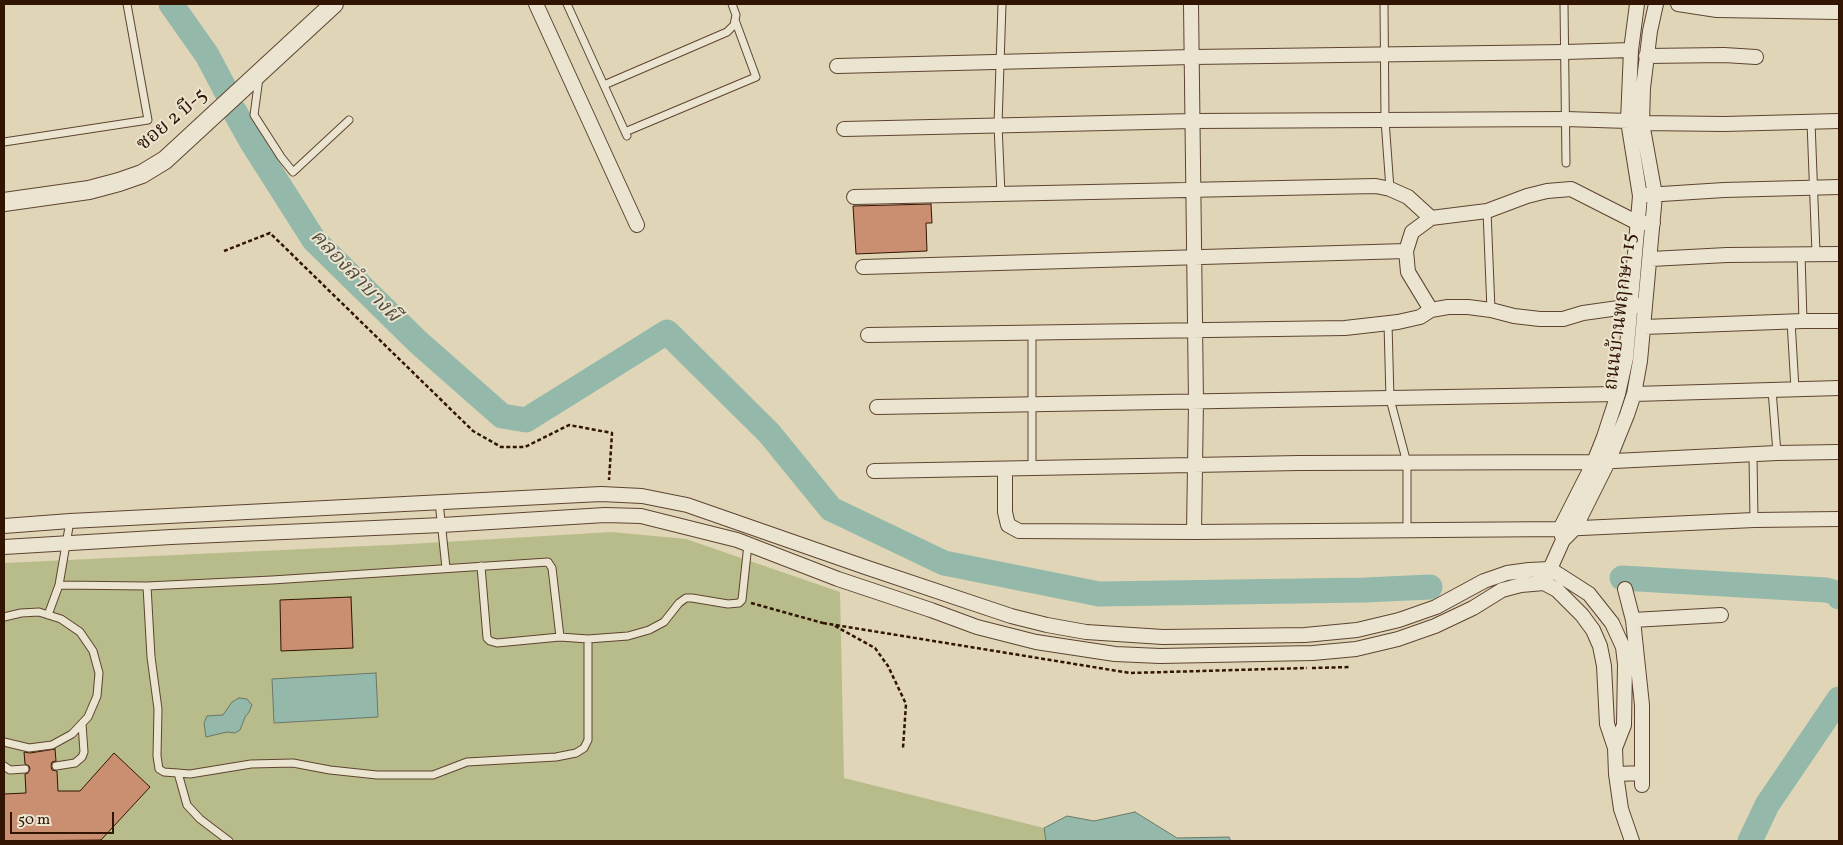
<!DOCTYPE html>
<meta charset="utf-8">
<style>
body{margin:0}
#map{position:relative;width:1843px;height:845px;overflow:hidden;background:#e0d6b7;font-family:Vollkorn,serif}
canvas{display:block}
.frame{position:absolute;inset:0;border:5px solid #321403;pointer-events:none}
.scale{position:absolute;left:10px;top:812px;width:104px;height:22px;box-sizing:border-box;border:2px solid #321403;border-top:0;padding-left:6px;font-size:15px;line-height:18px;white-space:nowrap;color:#321403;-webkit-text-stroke:4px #ebe4d0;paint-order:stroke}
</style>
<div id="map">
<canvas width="1843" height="845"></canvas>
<div class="frame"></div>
<div class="scale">50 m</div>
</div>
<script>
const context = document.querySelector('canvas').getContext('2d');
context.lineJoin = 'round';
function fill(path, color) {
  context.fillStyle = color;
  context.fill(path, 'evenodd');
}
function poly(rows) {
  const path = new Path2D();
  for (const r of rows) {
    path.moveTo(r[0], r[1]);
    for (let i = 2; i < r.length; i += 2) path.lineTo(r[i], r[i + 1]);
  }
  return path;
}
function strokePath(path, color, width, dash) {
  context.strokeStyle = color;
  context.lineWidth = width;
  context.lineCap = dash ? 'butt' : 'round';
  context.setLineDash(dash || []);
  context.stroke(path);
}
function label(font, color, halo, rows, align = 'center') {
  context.font = font + ' Vollkorn,"Noto Serif Thai",serif';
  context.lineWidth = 4;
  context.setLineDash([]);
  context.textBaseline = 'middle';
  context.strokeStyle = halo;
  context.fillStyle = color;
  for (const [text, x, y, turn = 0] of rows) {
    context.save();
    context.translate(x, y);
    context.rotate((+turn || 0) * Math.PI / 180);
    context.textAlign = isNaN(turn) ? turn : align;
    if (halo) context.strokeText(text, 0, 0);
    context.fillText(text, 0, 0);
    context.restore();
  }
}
fill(poly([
 [612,532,686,539,840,592,844,778,1044,828,1046,841,4,841,4,563,410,544]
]), '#b8bc8a');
const water = poly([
 [376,673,378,717,274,723,272,679,376,673],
 [239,698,247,699,252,705,249,712,245,717,240,730,235,733,227,732,206,737,204,723,207,716,223,715,232,702,239,698],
 [1135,812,1177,838,1229,837,1231,841,1046,841,1044,828,1067,816,1094,821,1135,812]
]);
fill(water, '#94b9aa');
strokePath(water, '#6d7767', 1);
strokePath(poly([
 [171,4,207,55,226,91],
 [235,112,253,144,314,240,418,342,502,416,526,420,667,332,769,433,831,509,944,563,1099,594,1365,590,1430,587],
 [1622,578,1826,590,1837,593,1839,597],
 [1750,841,1767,805,1839,699]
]), '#94b9aa', 25);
const building = poly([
 [931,204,932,223,926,223,927,251,856,254,853,206,931,204],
 [351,597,353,648,281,651,280,600,351,597],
 [55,749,56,761,52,762,51,766,52,770,57,771,58,791,80,791,114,753,150,787,101,840,4,841,4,794,26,793,25,774,28,773,30,769,29,766,25,764,24,752,30,753,55,749]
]);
fill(building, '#ca8e71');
strokePath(building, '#321403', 1);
const service = poly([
 [567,4,627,136],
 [1384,4,1385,120,1390,189],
 [1564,4,1566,163],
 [259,78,254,115,281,157,293,172,349,120],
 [604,85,727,32,734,25,736,15,732,4],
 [1811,122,1816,253],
 [625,132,756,77,735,20],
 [4,142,148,120,127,4],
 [1001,194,998,125,1002,4],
 [1487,211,1491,310],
 [1801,254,1803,321],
 [1791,321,1795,389],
 [1388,323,1390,399,1407,463,1407,530],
 [1032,333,1032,468],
 [1772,390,1777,453],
 [1753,456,1754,520],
 [439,502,446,568],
 [481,566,487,638,490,641,497,643,560,637,588,639,588,740,584,748,576,753,556,757,467,762,433,775,377,775,330,770,293,763,251,764,190,774,164,772,159,769,157,756,158,709,151,657,147,586,272,580,548,562,552,568,560,637],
 [59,585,147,586],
 [48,615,59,585,70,521],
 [4,617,21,613,39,612,61,619,80,632,93,651,99,673,97,696,88,717,72,734,52,745,29,748,4,742],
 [588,639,628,636,649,630,664,622,679,603,686,598,692,598,728,604,739,603,742,600,748,544],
 [4,766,10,770,25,769],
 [56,766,75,763,82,757,84,752,82,724],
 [178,773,187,805,200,819,229,841]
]);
const minor = poly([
 [536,4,637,225],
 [1191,4,1196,402,1194,532],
 [1678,4,1717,10,1839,12],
 [1646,56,1724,55,1756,57],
 [837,66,1192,57,1565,52,1631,50],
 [1642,123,1724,124,1839,121],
 [844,129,1193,121,1566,119,1628,121],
 [1646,195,1724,190,1839,187],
 [854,197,1376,186,1390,189,1408,197,1431,218,1487,211,1527,196,1547,191,1571,189,1638,223,1653,223],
 [1431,218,1412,232,1406,251,1408,272,1431,310,1448,307,1468,307,1491,310,1514,316,1540,319,1563,319,1583,313,1640,305],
 [1651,259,1727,255,1839,254],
 [863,267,1406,251],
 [1644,327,1803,321,1839,321],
 [868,335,1345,328,1398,322,1420,317,1431,310],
 [1634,394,1839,388],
 [877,407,1618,394],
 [1005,469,1005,512,1008,525,1019,531,1194,532,1560,529,1754,520,1839,519],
 [874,471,1299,463,1594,462,1777,453,1839,452],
 [4,526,70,521,601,494,642,496,687,505,865,567,1011,616,1047,625,1086,632,1163,637,1305,635,1357,630,1399,620,1436,607,1484,581,1507,573,1529,570,1550,569,1589,594,1612,623,1623,647,1625,664,1624,725,1615,748],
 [1562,536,1560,529,1594,462,1604,437,1618,394,1626,358,1640,196,1628,121,1631,50,1637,4],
 [4,547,171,537,442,525,605,515,641,516,737,540,838,579,931,610,977,627,1036,642,1115,654,1160,656,1313,653,1356,649,1398,639,1435,626,1473,608,1502,590,1521,585,1544,583,1557,590,1582,615,1593,630,1600,646,1604,666,1607,724,1615,748,1616,774,1621,809,1632,841],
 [1546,578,1563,540,1575,528,1608,462,1627,415,1634,394,1640,361,1655,195,1642,123,1643,88,1650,31,1656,4],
 [1625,589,1633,620,1642,705,1642,785],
 [1633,620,1721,615],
 [1616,774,1642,773]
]);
const tertiary = poly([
 [4,202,89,190,119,182,142,174,165,160,334,4]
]);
strokePath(service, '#5e4430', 9);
strokePath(minor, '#5e4430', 16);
strokePath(tertiary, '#5e4430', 20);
strokePath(poly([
 [224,251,270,233,473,431,501,447,525,447,569,425,612,433,609,480],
 [751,603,823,623],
 [823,623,1130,673,1307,668],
 [835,626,875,648,888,666,906,704,903,748],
 [1312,668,1351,667]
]), '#321403', 2.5, [4, 2.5]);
strokePath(service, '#ebe4d0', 7);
strokePath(minor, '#ebe4d0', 14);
strokePath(tertiary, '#ebe4d0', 18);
label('20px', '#321403', '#ebe4d0', [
 ["ซอย 2 บี-5",173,121,-40],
 ["ถนนบ้านพฤกษา 15",1622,312,-83]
]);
label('italic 21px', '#544e3d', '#ebe4d0', [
 ["คลองลำบางผี",354,277,46]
]);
</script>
